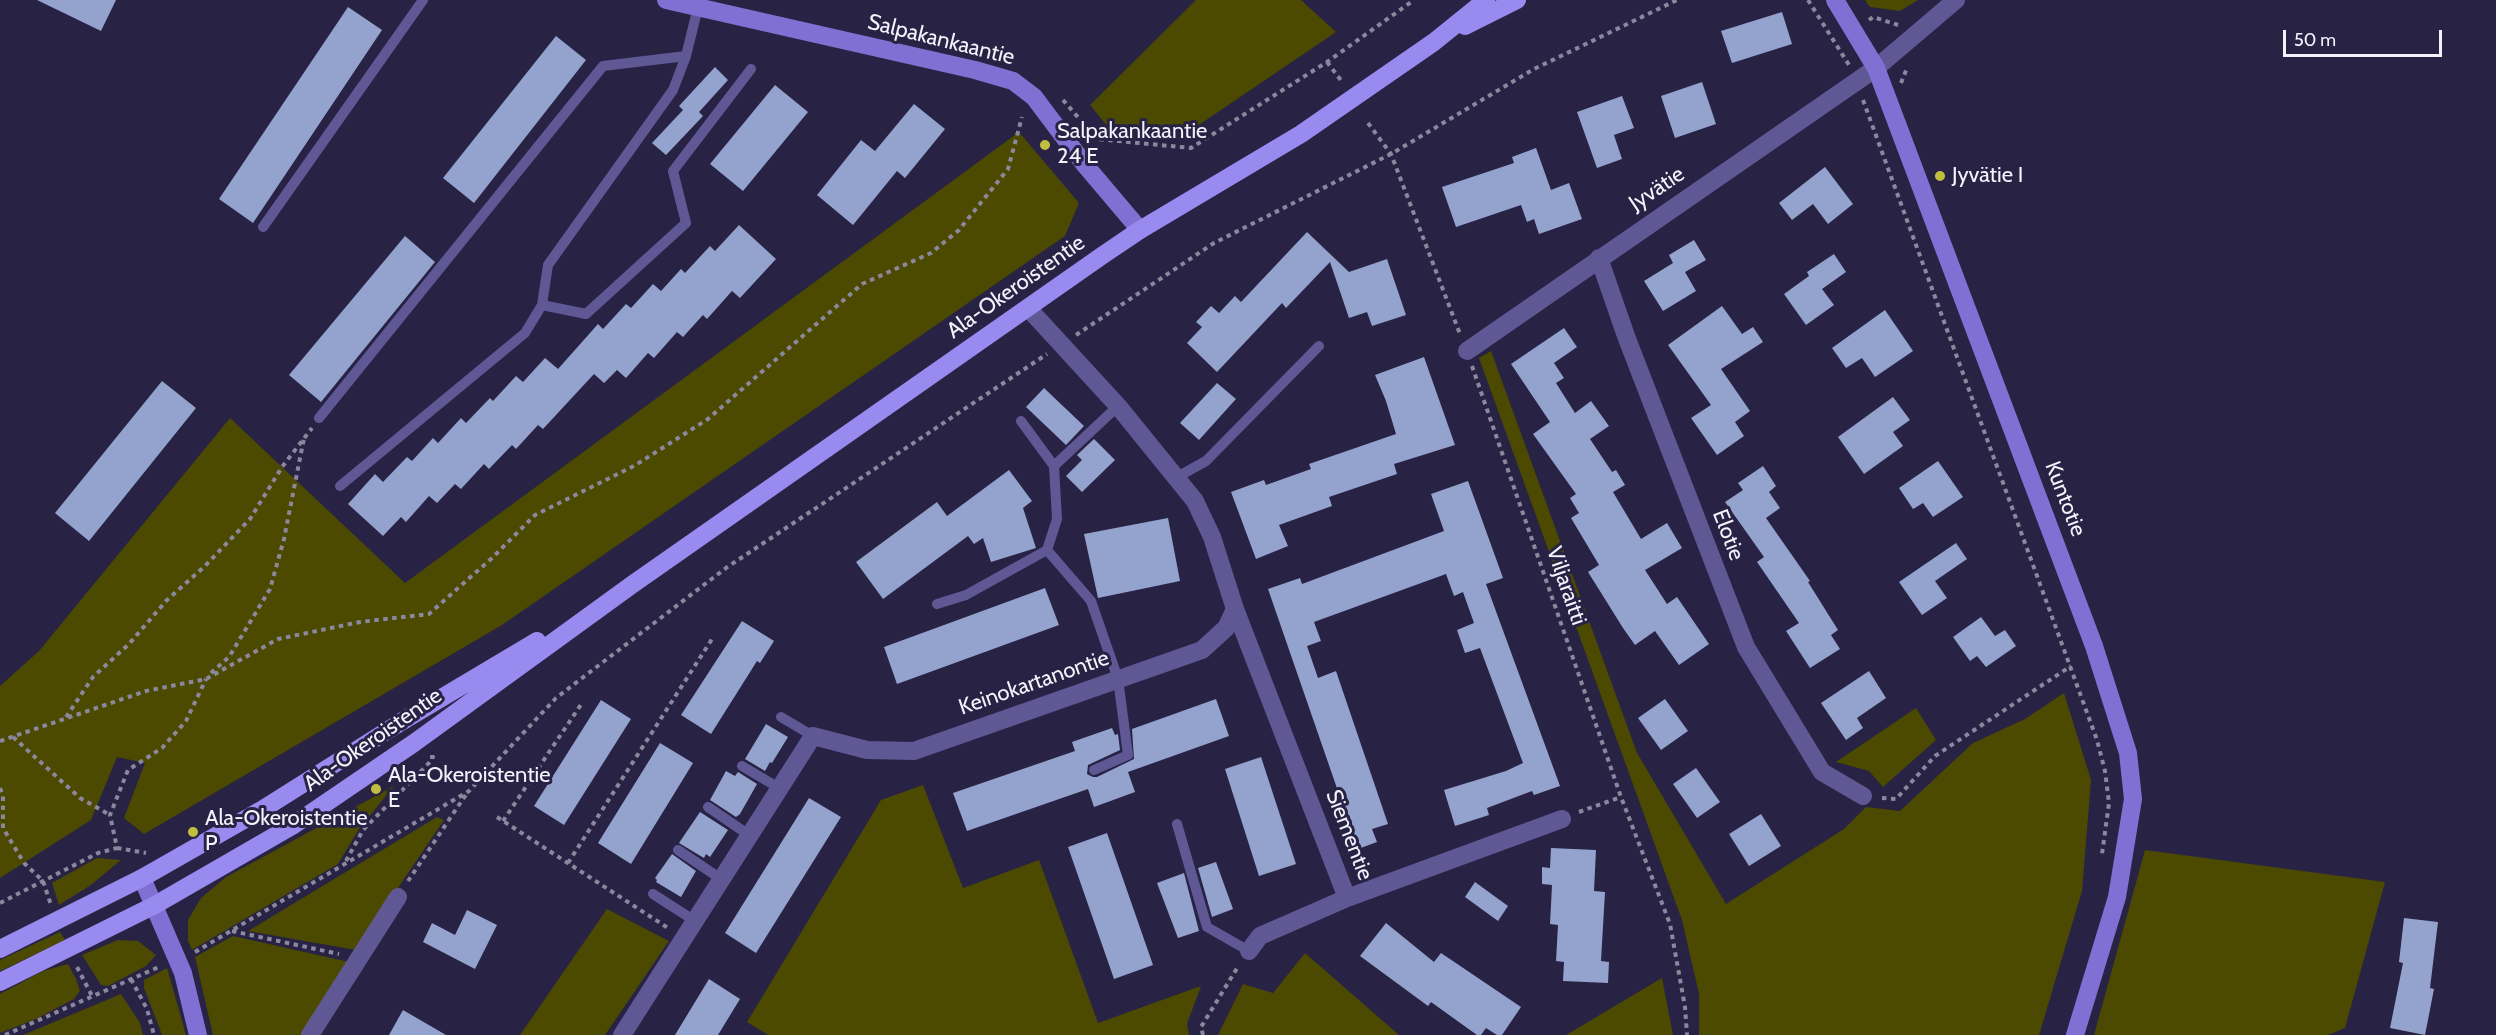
<!DOCTYPE html>
<meta charset="utf-8">
<style>
body{margin:0}
#map{position:relative;width:2496px;height:1035px;overflow:hidden;background:#282245;font-family:Cabin,sans-serif}
canvas{display:block}
.scale{position:absolute;left:2283px;top:30px;width:159px;height:27px;box-sizing:border-box;border:3px solid #f3f3fc;border-top:0;padding-left:8px;font-size:18px;line-height:21px;white-space:nowrap;color:#f3f3fc;-webkit-text-stroke:4px #282245;paint-order:stroke}
</style>
<div id="map">
<canvas width="2496" height="1035"></canvas>
<div class="scale">50 m</div>
</div>
<script>
const context = document.querySelector('canvas').getContext('2d');
context.lineJoin = 'round';
function fill(path, color) {
  context.fillStyle = color;
  context.fill(path, 'evenodd');
}
function poly(rows) {
  const path = new Path2D();
  for (const r of rows) {
    path.moveTo(r[0], r[1]);
    for (let i = 2; i < r.length; i += 2) path.lineTo(r[i], r[i + 1]);
  }
  return path;
}
function strokePath(path, color, width, dash) {
  context.strokeStyle = color;
  context.lineWidth = width;
  context.lineCap = dash ? 'butt' : 'round';
  context.setLineDash(dash || []);
  context.stroke(path);
}
function label(font, color, halo, rows, align = 'center') {
  context.font = font + ' Cabin,sans-serif';
  context.lineWidth = 6;
  context.setLineDash([]);
  context.textBaseline = 'middle';
  context.strokeStyle = halo;
  context.fillStyle = color;
  for (const [text, x, y, turn = 0] of rows) {
    context.save();
    context.translate(x, y);
    context.rotate((+turn || 0) * Math.PI / 180);
    context.textAlign = isNaN(turn) ? turn : align;
    if (halo) context.strokeText(text, 0, 0);
    context.fillText(text, 0, 0);
    context.restore();
  }
}
fill(poly([
 [1196,0,1301,0,1336,32,1190,131,1108,127,1090,105],
 [1865,0,1918,0,1900,11,1870,7],
 [1019,132,1079,203,1065,236,502,625,144,834,124,818,145,763,117,757,91,820,0,878,0,686,39,651,230,418,405,583],
 [1491,351,1637,753,1726,904,1844,829,1866,807,1900,811,1973,743,2025,719,2064,693,2091,780,2082,891,2039,1035,1699,1035,1699,994,1682,920,1479,358],
 [1916,708,1936,740,1883,787,1869,771,1836,762],
 [923,785,963,888,1039,860,1098,1023,1201,986,1187,1024,1189,1035,768,1035,747,1022,881,800],
 [394,786,359,829,338,864,192,950,188,941,188,920,201,898,226,877],
 [437,817,444,820,356,950,248,931],
 [2145,850,2385,882,2345,1028,2328,1035,2094,1035],
 [97,858,121,860,91,885,59,905,52,883],
 [607,909,669,941,605,1035,520,1035],
 [60,932,65,940,0,971,0,960],
 [233,936,349,962,303,1035,213,1035,195,957],
 [118,940,138,941,156,955,146,966,108,986,101,985,82,955],
 [1305,953,1399,1035,1218,1035,1243,984,1273,993],
 [68,964,76,979,80,991,74,999,36,1019,0,1033,0,994,43,971],
 [167,968,177,1003,186,1035,162,1035,144,988,144,980],
 [1662,978,1673,1035,1566,1035],
 [121,994,140,1023,143,1035,23,1035]
]), '#4b4a00');
fill(poly([
 [37,0,116,0,101,31],
 [348,7,382,30,253,223,219,199],
 [1782,12,1792,44,1732,63,1721,31],
 [556,36,586,60,474,203,443,178],
 [715,67,728,80,699,112,703,116,666,155,652,143,683,110,679,106],
 [1702,82,1716,124,1675,138,1661,96],
 [775,85,808,112,743,191,710,164],
 [1622,96,1634,128,1614,135,1622,159,1597,168,1577,112],
 [914,104,945,129,905,178,897,171,853,225,817,195,861,140,875,151],
 [1536,148,1551,190,1569,183,1582,219,1539,234,1534,219,1527,222,1521,205,1456,227,1442,187,1514,163,1512,157],
 [1825,167,1853,204,1828,224,1813,204,1792,220,1779,203],
 [739,225,776,259,740,298,732,291,707,319,703,315,683,337,677,332,654,358,648,353,626,378,617,370,604,383,594,374,543,429,538,425,516,449,512,445,489,469,484,464,461,489,455,484,437,503,429,496,406,522,401,517,383,536,348,504,375,474,383,482,407,457,412,461,433,438,438,443,461,418,466,423,490,398,493,401,516,376,523,382,545,358,558,369,598,324,603,329,626,304,631,308,653,284,661,291,681,269,685,273,710,246,715,251],
 [1307,232,1349,272,1387,259,1406,315,1372,326,1367,312,1349,318,1330,262,1286,308,1282,303,1217,372,1187,343,1202,327,1196,322,1211,306,1219,313,1235,296,1241,302],
 [405,236,435,262,321,402,289,375],
 [1694,240,1706,260,1685,272,1696,291,1663,311,1644,281,1673,263,1669,255],
 [1834,254,1846,272,1822,289,1834,305,1806,325,1784,294,1809,276,1807,272],
 [1722,306,1742,334,1753,327,1763,342,1721,369,1750,411,1735,422,1744,436,1717,455,1691,418,1711,405,1668,345],
 [1885,310,1913,351,1875,377,1862,358,1846,368,1832,348],
 [1564,328,1577,347,1554,363,1564,378,1556,383,1575,413,1591,401,1609,426,1590,439,1612,472,1616,470,1625,485,1613,492,1641,539,1667,523,1682,548,1645,570,1667,604,1677,597,1709,644,1679,665,1655,631,1635,645,1623,628,1588,572,1599,565,1571,518,1579,513,1570,498,1576,494,1533,434,1550,422,1511,364],
 [1424,357,1455,445,1394,464,1397,474,1329,497,1332,506,1279,525,1288,546,1256,559,1231,492,1264,480,1266,485,1311,469,1309,464,1396,434,1386,401,1375,375],
 [162,381,196,408,89,541,55,513],
 [1217,383,1236,399,1199,440,1180,423],
 [1044,388,1084,426,1066,445,1026,407],
 [1893,397,1910,420,1893,432,1903,446,1864,474,1838,437],
 [1094,439,1115,460,1082,492,1066,476,1082,460,1077,455],
 [1938,461,1963,497,1933,517,1923,503,1913,509,1899,488],
 [1763,466,1776,486,1769,492,1780,508,1766,518,1810,581,1808,582,1838,630,1831,635,1840,649,1810,668,1786,631,1799,623,1757,562,1764,557,1725,502,1743,490,1738,483],
 [1009,470,1032,501,1023,508,1036,548,991,562,983,538,974,544,968,536,883,599,856,562,937,502,947,516],
 [1468,481,1503,578,1486,584,1560,786,1534,795,1532,791,1487,808,1489,815,1455,826,1444,790,1506,771,1523,763,1480,648,1465,653,1457,630,1474,623,1463,592,1454,596,1446,574,1314,622,1321,641,1307,646,1318,678,1336,671,1388,824,1372,829,1377,842,1358,849,1268,589,1300,578,1302,584,1444,531,1431,494],
 [1168,518,1180,581,1098,598,1084,534],
 [1956,543,1967,559,1935,581,1947,598,1922,615,1899,582],
 [1045,588,1059,625,897,684,884,647],
 [1981,617,1995,636,2005,630,2016,646,1986,667,1977,656,1970,661,1953,637],
 [742,621,774,641,760,663,757,661,711,734,681,715],
 [1869,671,1886,698,1857,718,1863,728,1846,740,1821,703],
 [1216,699,1229,736,1128,772,1135,792,1094,807,1088,789,967,831,953,793,1075,751,1072,742,1112,728,1115,735,1118,734,1120,750,1088,765,1087,774,1093,777,1097,777,1134,759,1132,729],
 [1665,699,1688,731,1661,750,1638,718],
 [601,700,631,719,564,825,534,806],
 [766,724,788,737,772,763,770,762,765,771,745,759],
 [660,743,693,763,631,864,598,843],
 [1261,757,1296,864,1259,876,1225,769],
 [1696,768,1720,802,1697,818,1673,784],
 [726,771,735,776,738,772,757,784,740,814,736,817,710,800],
 [809,798,841,817,756,953,725,933],
 [700,812,728,830,710,857,706,854,704,858,679,843],
 [1761,814,1781,846,1749,866,1729,834],
 [1107,833,1153,965,1114,979,1068,847],
 [1551,848,1596,850,1594,891,1605,892,1601,961,1609,962,1608,983,1563,981,1564,962,1556,961,1558,925,1550,924,1552,885,1542,884,1542,867,1550,868],
 [672,854,696,871,681,897,656,882,657,880,655,878],
 [1216,862,1233,909,1212,917,1198,868],
 [1184,873,1199,931,1178,938,1157,883],
 [1475,882,1508,906,1498,921,1465,897],
 [467,910,497,925,475,969,423,942,432,923,455,935],
 [2404,918,2438,922,2430,988,2434,989,2425,1035,2390,1028,2403,963,2399,962],
 [1386,923,1434,962,1441,953,1521,1007,1502,1035,1497,1035,1486,1028,1481,1035,1477,1035,1431,1002,1428,1006,1360,956],
 [709,979,740,999,718,1035,675,1035],
 [403,1010,446,1035,389,1035]
]), '#94a3cd');
strokePath(poly([
 [1808,0,1849,65],
 [1869,20,1873,17,1898,25],
 [1327,62,1343,83],
 [1901,83,1907,68],
 [1063,100,1097,139,1191,148,1327,62,1414,0],
 [1863,100,2097,740,2105,771,2109,803,2102,854],
 [1368,123,1391,154,1460,334],
 [1076,335,1214,243,1391,154,1534,69,1677,0],
 [1472,366,1621,797,1670,924,1685,1007,1687,1035],
 [211,673,229,657,270,589,284,539,304,438],
 [66,717,93,677,129,644,166,601,205,566,250,519,282,467,312,428],
 [13,737,80,798,110,815],
 [0,741,146,691,206,679,278,639,360,622,429,614,492,558,535,515,634,466,708,419,862,284,931,253,959,230,1008,169,1022,117],
 [0,788,3,796,3,828,24,863,43,881,51,905],
 [1882,798,1896,799,1935,756,2071,666],
 [1579,812,1621,797],
 [497,817,668,928],
 [503,821,582,703],
 [117,848,146,853],
 [346,861,363,830,429,763,433,757,427,757],
 [568,863,714,636],
 [408,881,467,793],
 [0,903,98,853,117,848,110,815,128,770,162,748,186,721,206,679],
 [232,931,339,954],
 [195,952,469,791,556,698,726,568,1047,354],
 [77,967,92,996],
 [131,979,147,1009,154,1035],
 [5,1035,161,966],
 [1203,1035,1201,1027,1239,965]
]), '#8b889e', 4, [4.5, 4.5]);
strokePath(poly([
 [263,227,423,0],
 [542,305,586,314,686,223,673,171,751,69],
 [319,418,603,66,686,56],
 [1021,421,1054,466],
 [1177,477,1206,461,1319,346],
 [340,486,525,333,542,305,548,265,673,90,686,56,698,7],
 [1047,550,1091,601,1118,679,1128,755,1094,770],
 [937,604,966,595,1047,550,1057,519,1054,466,1118,406],
 [781,717,813,736],
 [742,766,779,788],
 [708,807,749,835],
 [1177,824,1207,927,1249,951],
 [678,850,721,879],
 [653,894,695,921]
]), '#605895', 10);
strokePath(poly([
 [1599,258,1626,336,1746,647,1822,772,1863,796],
 [1467,351,1876,68,1956,0],
 [1235,609,1347,898,1562,819],
 [1249,951,1260,936,1347,898],
 [310,1035,398,897],
 [622,1035,813,736,867,750,914,751,1202,650,1226,628,1235,609,1212,537,1195,501,1118,406,1028,308]
]), '#605895', 18);
strokePath(poly([
 [666,0,975,70,1013,81,1034,97,1085,165,1140,230],
 [1835,0,1876,68,2094,646,2128,753,2133,799,2117,897,2075,1035],
 [142,878,183,973,198,1035]
]), '#8170d3', 18);
strokePath(poly([
 [1465,26,1517,0],
 [0,949,142,878,263,809,401,722,537,641],
 [0,982,155,905,292,826,414,743,633,584,1103,255,1140,230,1301,134,1434,42,1486,0]
]), '#998aef', 18);
for (const [x, y, r, color] of [
 [1045,145,6,"#bfbe41"],
 [1940,176,6,"#bfbe41"],
 [376,789,6,"#bfbe41"],
 [193,832,6,"#bfbe41"]
]) {
  const dot = new Path2D();
  dot.arc(x, y, r, 0, 2 * Math.PI);
  context.fillStyle = color;
  context.fill(dot);
  strokePath(dot, '#282245', 2);
}
label('22px', '#f3f3fc', '#282245', [
 ["Salpakankaantie",941,40,14],
 ["Jyvätie",1657,189,-34],
 ["Ala-Okeroistentie",1016,287,-35],
 ["Kuntotie",2065,499,69],
 ["Elotie",1728,535,69],
 ["Viljaraitti",1566,586,71],
 ["Keinokartanontie",1034,683,-19],
 ["Ala-Okeroistentie",373,740,-35],
 ["Siementie",1349,835,69]
]);
label('22px', '#f3f3fc', '#282245', [
 ["Salpakankaantie",1057,132],
 ["24 E",1057,157],
 ["Jyvätie I",1952,176],
 ["Ala-Okeroistentie",388,776],
 ["E",388,801],
 ["Ala-Okeroistentie",205,819],
 ["P",205,844]
], 'left');
</script>
